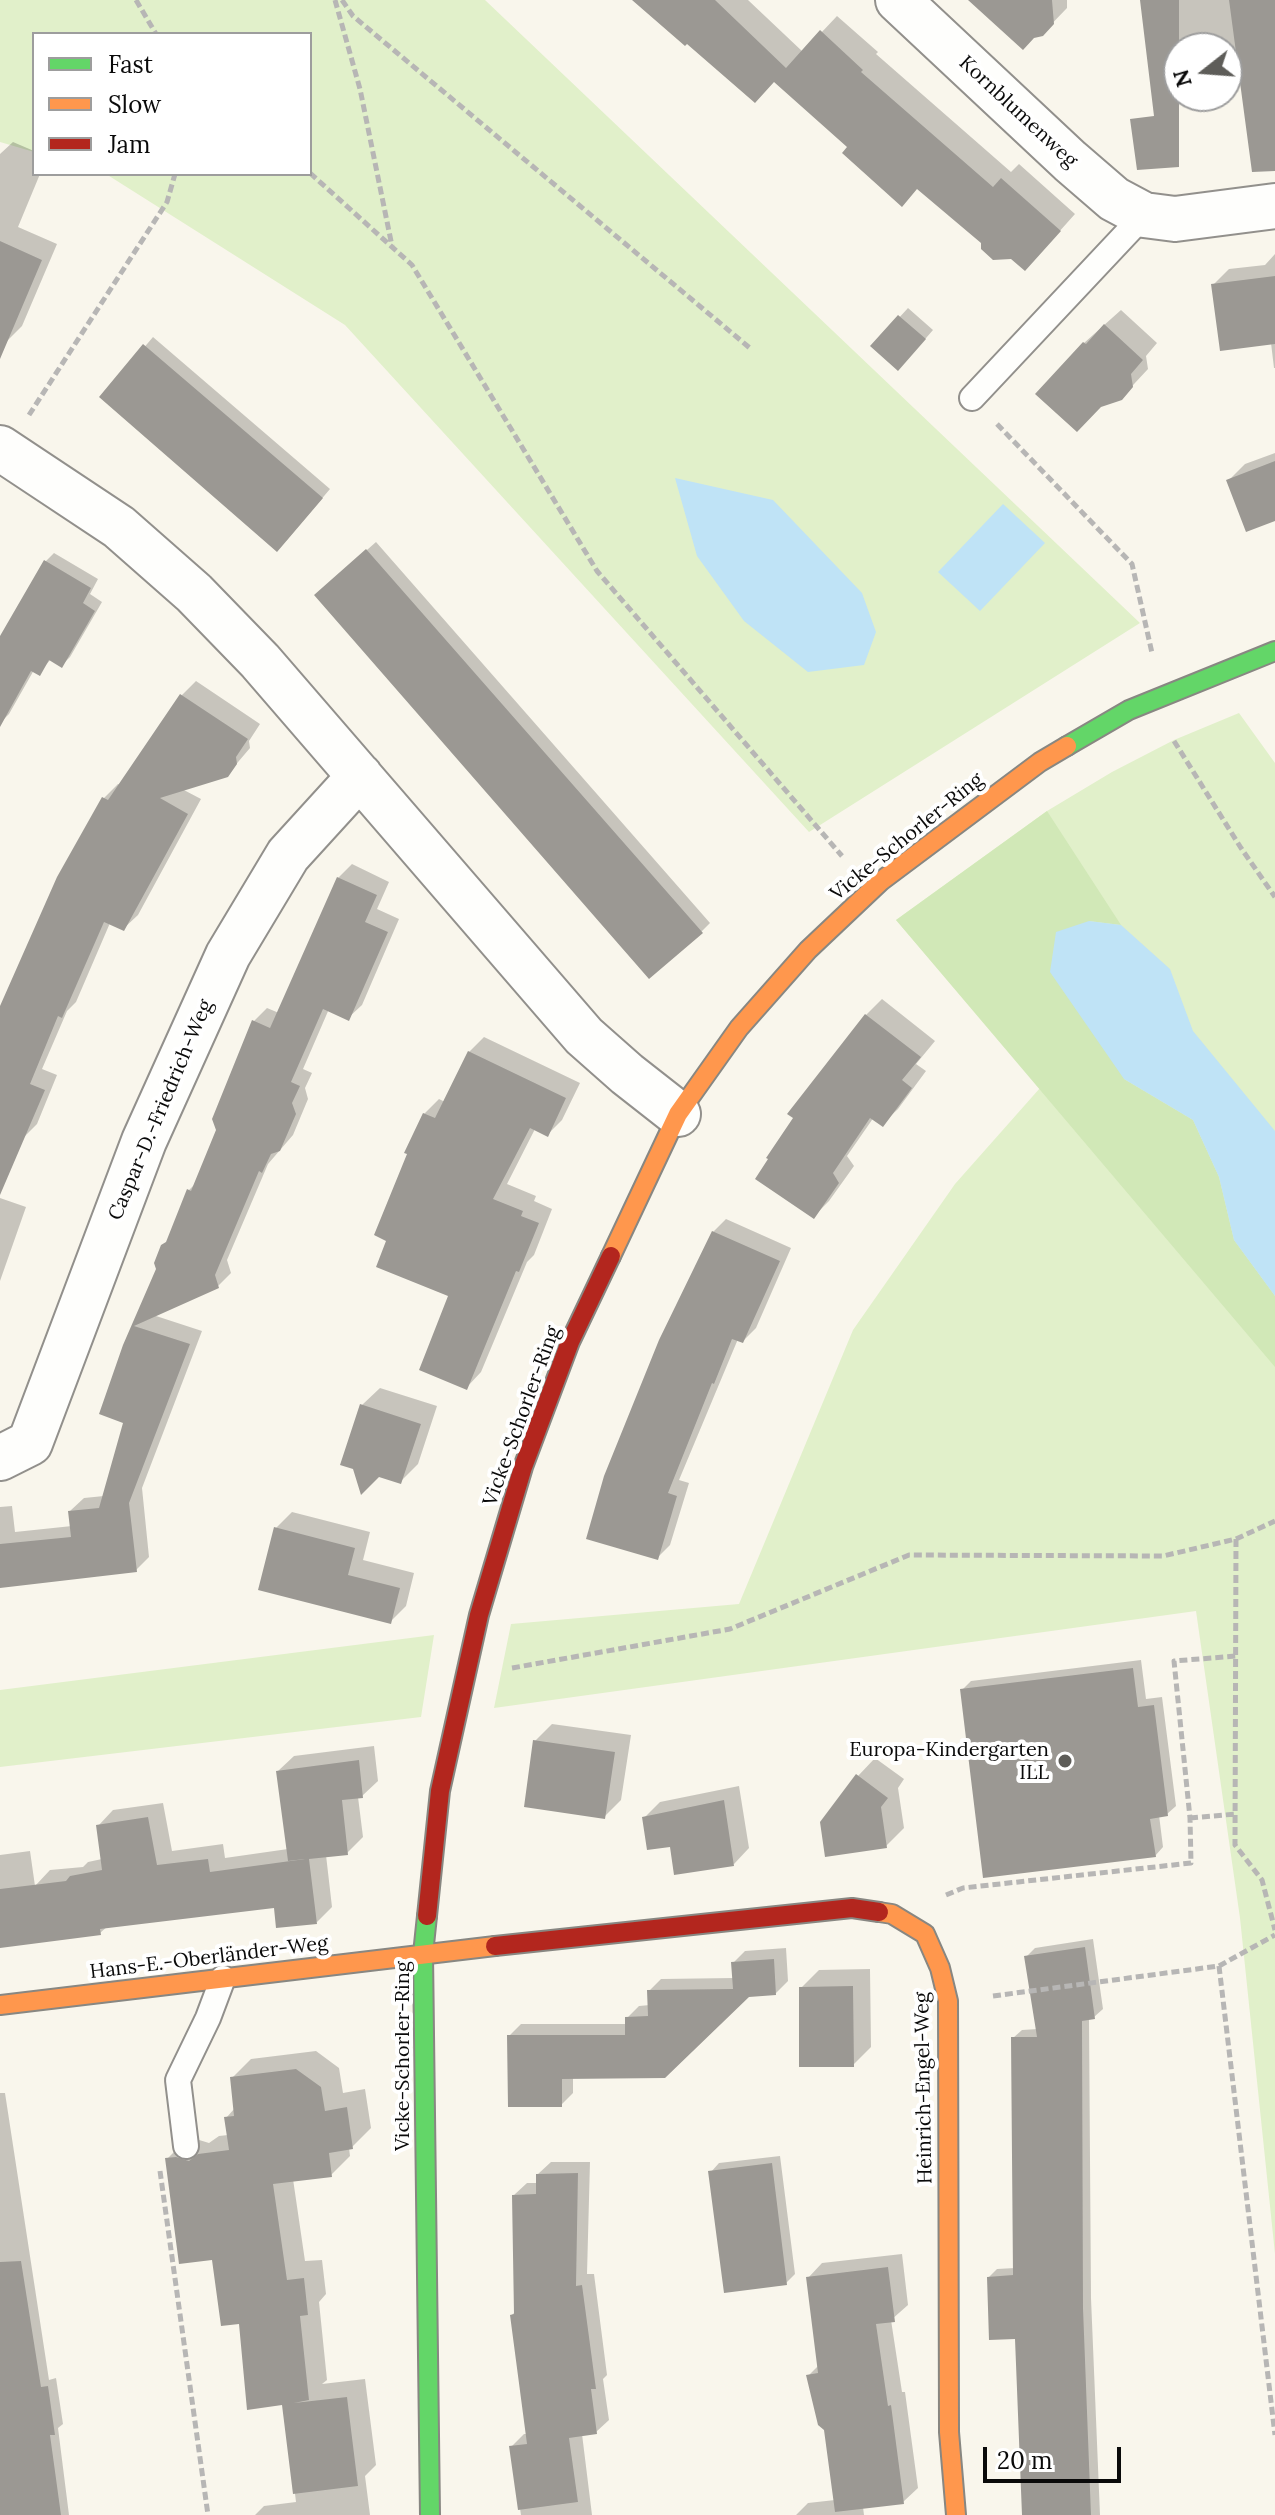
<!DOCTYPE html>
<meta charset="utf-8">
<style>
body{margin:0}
#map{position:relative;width:1275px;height:2515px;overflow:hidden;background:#f9f6ec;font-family:Lora,serif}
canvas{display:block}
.legend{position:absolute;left:32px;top:32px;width:280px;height:144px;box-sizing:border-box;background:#fff;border:2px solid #9d9d9d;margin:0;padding:10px 14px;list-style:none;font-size:24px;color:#0a0a0a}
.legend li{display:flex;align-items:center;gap:16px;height:40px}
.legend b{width:40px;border:2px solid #9d9d9d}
.north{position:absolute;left:1163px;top:32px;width:80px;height:80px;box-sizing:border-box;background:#fff;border:2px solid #9d9d9d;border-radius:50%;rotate:253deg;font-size:22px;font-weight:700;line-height:32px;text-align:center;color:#0a0a0a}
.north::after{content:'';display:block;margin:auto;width:28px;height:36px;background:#5e5d59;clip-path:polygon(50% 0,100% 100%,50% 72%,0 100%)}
.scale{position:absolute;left:983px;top:2447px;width:138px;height:36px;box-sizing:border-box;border:4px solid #0a0a0a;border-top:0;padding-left:10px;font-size:24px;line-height:28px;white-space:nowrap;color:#0a0a0a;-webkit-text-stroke:6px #fff;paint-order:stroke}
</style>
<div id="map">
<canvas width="1275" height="2515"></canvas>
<ul class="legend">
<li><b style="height:10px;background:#63d668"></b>Fast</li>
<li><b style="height:10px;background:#ff974d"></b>Slow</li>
<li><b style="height:10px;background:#b3261e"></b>Jam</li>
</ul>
<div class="north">N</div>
<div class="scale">20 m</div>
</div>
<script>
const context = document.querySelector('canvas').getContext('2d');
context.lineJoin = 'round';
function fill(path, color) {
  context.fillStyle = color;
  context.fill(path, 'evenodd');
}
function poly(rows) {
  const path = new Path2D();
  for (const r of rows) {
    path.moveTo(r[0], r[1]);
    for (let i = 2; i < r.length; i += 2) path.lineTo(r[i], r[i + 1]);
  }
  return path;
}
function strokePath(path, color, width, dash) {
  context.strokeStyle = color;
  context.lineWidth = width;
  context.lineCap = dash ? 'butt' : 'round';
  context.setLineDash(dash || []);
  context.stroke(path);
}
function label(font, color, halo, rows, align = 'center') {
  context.font = font + ' Lora,serif';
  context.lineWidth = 8;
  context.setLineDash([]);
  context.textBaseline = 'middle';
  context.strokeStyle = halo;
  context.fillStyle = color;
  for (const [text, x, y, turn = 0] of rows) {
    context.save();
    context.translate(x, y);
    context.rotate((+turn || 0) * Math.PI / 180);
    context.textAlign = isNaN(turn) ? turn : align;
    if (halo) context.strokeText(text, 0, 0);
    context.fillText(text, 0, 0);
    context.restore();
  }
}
fill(poly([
 [0,0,485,0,1140,623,809,832,345,325,106,174,310,174,310,34,34,34,34,152,0,142],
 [1239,713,1275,763,1275,2254,1240,1918,1196,1611,494,1708,511,1624,739,1604,853,1330,955,1184,1040,1088,896,920,1047,811,1112,772,1174,740],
 [434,1635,421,1717,0,1767,0,1690]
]), '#e1f0ca');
fill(poly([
 [1047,811,1121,925,1089,921,1124,1079,1193,1120,1219,1177,1234,1240,1275,1296,1275,1367,896,920]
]), '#d1e8b7');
fill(poly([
 [675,478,773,500,862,593,876,632,864,665,808,672,744,621,697,556],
 [1003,504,1045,543,980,611,938,572],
 [1089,921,1121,925,1170,969,1193,1031,1275,1131,1275,1296,1234,1240,1219,1177,1193,1120,1124,1079,1050,972,1056,932]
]), '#bfe3f6');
fill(poly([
 [640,0,748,0,803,52,837,16,878,52,876,54,1011,172,1019,164,1075,214,1041,252,1012,257,983,242,918,187,850,146,775,80],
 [971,0,1067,0,1067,8,1042,34],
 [1142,0,1275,0,1275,62,1261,77,1227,81,1227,48,1179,48,1179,88],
 [13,142,34,151,34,174,40,174,18,227,57,244,22,326,6,342,0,339,0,154],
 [1275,254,1275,368,1274,368,1271,343,1213,285,1229,269,1265,265],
 [908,308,933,330,907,360,873,346],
 [1121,310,1157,343,1146,356,1148,369,1121,398,1084,343],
 [153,337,330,489,286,541,102,397],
 [1275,453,1275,519,1229,480,1245,464],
 [376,542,710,923,701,932,325,587],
 [54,553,98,579,90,594,102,602,70,657,62,665,51,659,39,673,34,670,9,714,1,722,0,639,45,562],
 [196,681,260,724,249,741,250,748,227,775,182,789,201,799,138,915,123,929,110,923,76,1002,67,1011,42,1069,57,1075,37,1124,23,1138,0,1128,0,1011,59,878,104,798,118,784,121,785,182,695],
 [352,864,389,882,377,909,399,919,362,1005,348,1018,329,1009,303,1069,312,1073,305,1088,308,1099,293,1135,268,1164,227,1260,231,1273,218,1286,153,1315,202,1331,142,1488,149,1557,136,1570,0,1586,0,1507,12,1506,15,1532,72,1526,70,1511,84,1498,104,1496,126,1421,125,1346,189,1190,196,1183,218,1130,254,1021,267,1008,279,1013,338,878],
 [882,999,935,1041,916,1064,926,1071,898,1109,882,1124,874,1117,847,1156,854,1166,829,1201,814,1216,796,1117,790,1113,866,1015],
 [484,1037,580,1083,562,1120,547,1135,535,1129,507,1184,536,1196,534,1201,552,1209,534,1255,527,1262,481,1372,467,1387,450,1295,389,1240,424,1114,439,1099,445,1102,469,1052],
 [0,1198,26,1207,0,1281],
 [726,1219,791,1248,756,1328,743,1341,738,1339,679,1480,689,1483,670,1545,657,1558,588,1538,713,1232],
 [380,1388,437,1406,418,1464,400,1482,354,1467,362,1405],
 [292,1512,370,1532,363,1560,414,1573,406,1606,390,1622,276,1528],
 [1141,1660,1146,1699,1162,1697,1176,1806,1167,1814,1159,1815,1163,1847,1155,1856,962,1690,971,1681],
 [552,1724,631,1735,621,1800,604,1817,535,1741],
 [374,1746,378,1781,362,1796,358,1797,363,1837,347,1853,326,1855,332,1907,317,1922,276,1906,108,1926,100,1933,0,1914,0,1855,30,1851,35,1886,50,1870,83,1867,88,1862,102,1859,98,1826,113,1810,163,1803,172,1851,223,1844,225,1858,288,1849,278,1771,294,1756],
 [875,1758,904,1779,898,1788,904,1828,886,1846,858,1776],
 [739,1786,749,1848,734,1864,671,1845,644,1818,660,1802],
 [1093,1939,1103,2009,1094,2017,1089,2018,1091,2298,1100,2515,1024,2515,1017,2337,989,2277,997,2269,1015,2268,1013,2038,1022,2030,1038,2029,1026,1957,1035,1948],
 [786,1948,788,1981,776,1993,748,1995,573,2077,573,2093,561,2105,509,2036,521,2024,627,2024,627,2018,639,2006,650,2005,649,1991,661,1979,734,1978,733,1963,745,1951],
 [870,1969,871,2047,853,2065,801,1988,819,1970],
 [316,2051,339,2068,343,2093,365,2089,371,2128,352,2147,349,2148,350,2156,331,2175,293,2179,305,2261,322,2260,326,2294,319,2302,327,2380,322,2384,365,2379,376,2465,365,2476,370,2515,255,2515,264,2506,296,2502,284,2403,241,2322,214,2258,167,2159,186,2140,196,2139,209,2143,219,2136,228,2135,226,2118,235,2108,232,2078,251,2059],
 [0,2093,5,2093,49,2380,56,2378,63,2424,58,2428,69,2515,0,2515],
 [780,2156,795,2274,786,2283,711,2172,719,2163],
 [551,2162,590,2162,587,2274,594,2274,607,2375,603,2379,609,2420,596,2432,582,2434,592,2515,521,2515,511,2447,524,2434,528,2434,512,2315,516,2311,514,2195,527,2183,538,2183,538,2174],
 [902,2254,908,2305,891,2320,902,2392,905,2392,918,2488,903,2502,863,2507,864,2515,796,2515,808,2503,835,2500,826,2429,808,2376,819,2365,808,2278,822,2263]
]), '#0003');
fill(poly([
 [632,0,715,0,786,68,820,30,863,70,861,72,993,187,1001,178,1061,231,1025,271,1011,259,993,260,981,249,981,243,917,189,902,207,842,153,847,147,774,82,755,103,687,44,685,46],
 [968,0,1052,0,1054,24,1043,36,1034,38,1023,50],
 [1140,0,1179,0,1179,167,1137,170,1130,119,1154,116],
 [1229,0,1275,0,1275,171,1252,172],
 [0,241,42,260,0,359],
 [1275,276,1275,344,1220,351,1211,284],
 [898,315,926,339,898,371,870,346],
 [1104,324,1143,360,1131,374,1133,387,1122,400,1101,407,1077,432,1035,394,1083,342,1086,344],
 [143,344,323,498,277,552,99,397],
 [1275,461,1275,521,1246,532,1226,480],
 [366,549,703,933,649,979,314,595],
 [44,560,91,588,83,603,95,611,62,668,49,660,40,676,31,671,0,727,0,636],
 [180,694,248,739,236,757,237,764,228,777,160,798,188,814,124,931,104,922,62,1018,58,1016,30,1084,45,1090,0,1195,0,1006,57,877,102,797,108,800],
 [337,877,377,895,365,922,388,932,349,1021,323,1009,291,1082,300,1086,292,1103,296,1114,280,1151,271,1154,262,1173,259,1171,215,1275,219,1288,134,1326,190,1344,129,1503,137,1572,0,1588,0,1544,71,1537,68,1511,99,1508,123,1423,99,1414,123,1345,156,1269,154,1263,161,1245,166,1242,187,1189,191,1191,216,1130,212,1119,252,1020,270,1028],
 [865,1014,921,1057,902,1080,912,1088,883,1127,870,1118,833,1173,839,1183,814,1219,755,1179,768,1159,766,1158,793,1118,787,1114],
 [468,1051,566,1098,548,1137,530,1128,493,1199,523,1211,521,1216,539,1223,519,1272,516,1271,467,1390,419,1370,448,1296,376,1267,386,1241,374,1235,407,1154,404,1153,423,1113,435,1118],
 [712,1231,780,1261,743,1343,732,1339,714,1384,712,1383,668,1493,677,1496,658,1560,586,1539,604,1476,659,1340],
 [360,1404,421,1424,401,1484,379,1477,361,1495,353,1469,340,1465],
 [274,1527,355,1548,348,1575,400,1588,391,1624,258,1590],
 [1133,1668,1138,1707,1154,1705,1168,1816,1150,1819,1156,1857,983,1878,960,1689],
 [533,1740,615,1752,605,1819,524,1807],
 [359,1760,363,1798,342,1800,348,1855,309,1859,317,1924,276,1928,274,1908,100,1929,101,1935,0,1948,0,1889,66,1881,70,1876,102,1870,96,1825,148,1817,157,1865,208,1859,210,1872,305,1859,288,1861,276,1771],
 [856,1774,888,1798,881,1807,887,1848,825,1857,820,1822],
 [724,1800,734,1866,674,1875,670,1847,647,1850,642,1817],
 [1085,1947,1095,2019,1082,2021,1083,2308,1091,2515,1022,2515,1015,2339,989,2340,987,2277,1013,2275,1011,2037,1037,2037,1024,1956],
 [774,1959,776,1995,749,1997,665,2078,562,2079,562,2107,508,2107,507,2035,625,2035,625,2017,648,2016,647,1990,733,1989,731,1962],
 [853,1986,854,2067,799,2067,799,1987],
 [296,2069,321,2087,325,2111,347,2107,353,2149,329,2153,332,2177,273,2184,287,2280,304,2278,308,2315,300,2316,309,2400,294,2403,347,2397,358,2486,293,2494,282,2405,247,2410,239,2324,221,2326,212,2260,179,2264,165,2158,176,2157,189,2161,198,2154,229,2150,224,2117,234,2116,230,2077],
 [772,2163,787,2285,724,2293,708,2171],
 [578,2173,576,2286,582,2285,596,2389,591,2389,597,2434,569,2438,578,2502,518,2510,509,2446,527,2444,510,2315,514,2314,512,2195,536,2194,536,2174],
 [21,2261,41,2387,48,2386,55,2435,50,2435,61,2515,0,2515,0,2262],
 [888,2267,895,2322,876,2324,888,2406,891,2405,904,2504,835,2512,824,2430,818,2425,806,2375,818,2373,806,2277]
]), '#9b9893');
const lane = poly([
 [972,398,1144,215],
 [186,2146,178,2080,208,2018,223,1978]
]);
const street = poly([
 [898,0,1070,161,1114,199,1144,215,1175,219,1275,206],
 [0,448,119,527,194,593,260,661,584,1036,627,1074,678,1114],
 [0,1458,30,1443,144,1141,228,955,288,855,360,776]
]);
const fast = poly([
 [1067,746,1129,710,1275,651],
 [427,1916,423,1954,430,2515]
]);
const slow = poly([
 [611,1256,678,1114,739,1028,808,950,881,881,1040,762,1067,746],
 [879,1912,892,1914,925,1934,940,1968,948,2001,949,2432,956,2515],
 [0,2005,495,1946]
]);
const jam = poly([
 [427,1916,440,1791,479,1615,523,1467,570,1342,611,1256],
 [495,1946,852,1908,879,1912]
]);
strokePath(lane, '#92908c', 28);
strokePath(street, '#92908c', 48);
strokePath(fast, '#888782', 22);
strokePath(slow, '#888782', 22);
strokePath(jam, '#888782', 22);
strokePath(poly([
 [136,0,156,34],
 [335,0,360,89,392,246],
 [342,0,353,16,751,349],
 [310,173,412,265,597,571,842,856],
 [29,415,167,202,175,174],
 [997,424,1132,564,1152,653],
 [1174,741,1241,848,1275,897],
 [1236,1539,1235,1845,1262,1880,1275,1930],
 [512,1668,730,1629,909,1555,1163,1556,1236,1539,1275,1521],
 [1190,1818,1236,1814],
 [946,1895,963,1888,1191,1863,1190,1818,1174,1661,1236,1656],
 [1219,1966,1275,2435],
 [993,1996,1219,1966,1275,1935],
 [160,2171,208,2515]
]), '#b7b6b5', 5, [8, 4]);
strokePath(lane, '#fefefc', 24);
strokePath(street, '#fefefc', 44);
strokePath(fast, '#63d668', 18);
strokePath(slow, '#ff974d', 18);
strokePath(jam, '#b3261e', 18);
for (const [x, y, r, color] of [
 [1065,1761,8,"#5e5d59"]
]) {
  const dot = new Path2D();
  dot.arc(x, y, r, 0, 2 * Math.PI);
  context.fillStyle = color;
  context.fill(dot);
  strokePath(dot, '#fff', 3);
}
label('20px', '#0a0a0a', '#fff', [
 ["Kornblumenweg",1018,112,43],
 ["Vicke-Schorler-Ring",907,837,-39],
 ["Caspar-D.-Friedrich-Weg",161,1110,-67],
 ["Vicke-Schorler-Ring",522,1416,-70],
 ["Hans-E.-Oberländer-Weg",209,1958,-7],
 ["Vicke-Schorler-Ring",403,2056,-90],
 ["Heinrich-Engel-Weg",924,2088,-91]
]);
label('20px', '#0a0a0a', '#fff', [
 ["Europa-Kindergarten",1049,1750],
 ["ILL",1049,1773]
], 'right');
</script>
